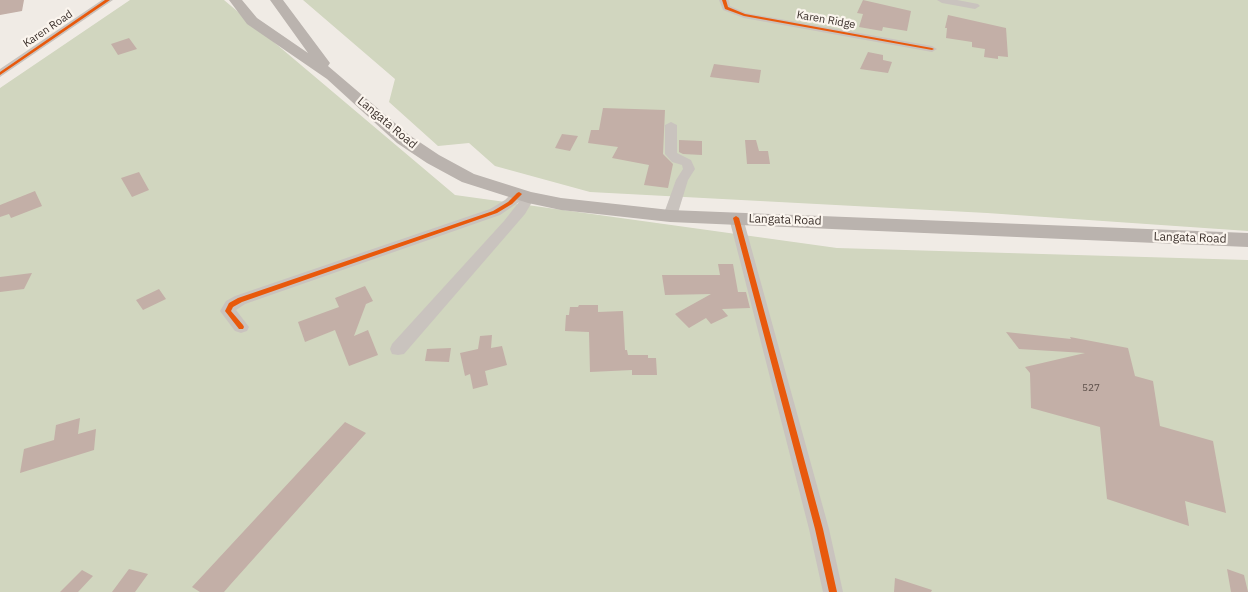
<!DOCTYPE html>
<style>
body{margin:0}
canvas{display:block;background:#f0ebe5}
</style>
<canvas width="1248" height="592"></canvas>
<script>
const context = document.querySelector('canvas').getContext('2d');
context.lineJoin = 'round';
function fill(path, color) {
  context.fillStyle = color;
  context.fill(path, 'evenodd');
}
function poly(rows) {
  const path = new Path2D();
  for (const r of rows) {
    path.moveTo(r[0], r[1]);
    for (let i = 2; i < r.length; i += 2) path.lineTo(r[i], r[i + 1]);
  }
  return path;
}
function label(font, color, halo, rows, align = 'center') {
  context.font = font + ' "IBM Plex Sans",sans-serif';
  context.lineWidth = 4.5;
  context.setLineDash([]);
  context.textBaseline = 'middle';
  context.strokeStyle = halo;
  context.fillStyle = color;
  for (const [text, x, y, turn = 0] of rows) {
    context.save();
    context.translate(x, y);
    context.rotate((+turn || 0) * Math.PI / 180);
    context.textAlign = isNaN(turn) ? turn : align;
    if (halo) context.strokeText(text, 0, 0);
    context.fillText(text, 0, 0);
    context.restore();
  }
}
fill(poly([
 [130,0,224,0,455,195,837,248,1248,260,1248,592,0,592,0,88],
 [303,0,1248,0,1248,231,987,213,590,192,495,166,469,143,438,146,389,102,395,79]
]), '#d1d6bf');
fill(poly([
 [0,0,24,0,22,11,0,15],
 [863,0,911,11,907,31,883,27,882,31,859,27,863,14,857,13],
 [948,15,1006,28,1008,57,998,56,998,59,984,57,985,49,972,47,972,42,946,38,947,28,945,28],
 [129,38,137,49,118,55,111,44],
 [868,52,883,55,883,60,892,62,888,73,860,69],
 [714,64,761,70,759,83,710,77],
 [603,108,665,110,663,154,673,164,668,188,644,185,649,165,612,158,618,147,588,143,591,130,599,130],
 [562,134,578,136,570,151,555,148],
 [679,140,702,141,702,155,683,154,679,152],
 [745,140,756,140,759,151,768,151,770,164,747,164],
 [139,172,149,190,132,197,121,178],
 [35,191,42,206,11,218,9,214,0,217,0,205],
 [718,264,733,264,738,292,746,292,750,308,722,309,728,316,711,324,706,318,689,328,675,314,711,294,665,295,662,275,720,275],
 [32,273,24,289,0,292,0,277],
 [365,286,373,301,366,304,354,336,368,330,378,355,349,366,335,330,305,342,298,322,339,307,335,298],
 [159,289,166,299,143,310,136,300],
 [579,305,598,305,598,312,623,311,625,350,627,350,628,355,648,355,648,358,656,358,657,375,632,375,632,370,590,372,589,332,565,331,566,315,569,315,570,307,578,307],
 [1006,332,1071,339,1070,337,1128,348,1135,376,1153,381,1160,426,1213,441,1226,513,1185,501,1189,526,1107,499,1100,427,1031,408,1030,373,1025,367,1085,353,1019,349],
 [492,335,491,348,502,346,507,365,485,371,488,385,473,389,470,374,465,376,460,353,478,349,480,336],
 [451,348,449,362,425,361,427,349],
 [80,418,78,434,96,429,94,450,20,473,24,449,54,440,56,425],
 [345,422,366,433,230,585,224,592,200,592,192,587],
 [129,569,148,574,135,592,112,592],
 [1227,569,1244,575,1248,592,1231,592],
 [82,570,93,576,78,592,60,592],
 [895,578,932,590,931,592,894,592]
]), '#c3afa7');
fill(poly([
 [102,0,113,0,0,77,0,69,102,0],
 [719,0,729,0,730,6,746,13,932,46,937,49,932,52,744,18,723,10,719,0],
 [937,0,957,0,978,4,980,6,975,9,942,3,937,0],
 [671,122,677,125,677,153,691,160,695,169,688,180,677,216,675,219,670,220,665,219,663,216,676,180,683,169,682,165,672,162,665,154,665,125,671,122],
 [519,190,525,194,533,194,535,197,525,214,404,354,398,355,392,354,390,349,392,344,504,221,519,202,500,215,245,304,236,310,249,327,247,331,241,333,235,331,220,311,226,301,235,296,490,209,505,200,514,191,519,190],
 [736,214,741,215,743,218,829,529,843,592,823,592,809,529,729,218,731,215,736,214]
]), '#c9c3be');
fill(poly([
 [229,0,242,0,257,18,308,53,270,0,283,0,330,63,328,66,409,135,439,155,474,174,531,192,561,198,670,210,1248,233,1248,247,670,222,561,210,528,203,462,182,427,163,397,143,327,79,247,24,229,0]
]), '#bab3ae');
fill(poly([
 [105,0,110,0,0,75,0,72,105,0],
 [722,0,726,0,728,7,745,14,932,48,934,49,932,50,744,16,725,9,722,0],
 [519,192,522,194,512,204,497,213,242,302,233,307,231,311,243,325,244,327,243,329,239,329,225,311,229,303,238,298,493,211,508,202,517,193,519,192],
 [736,216,739,218,823,529,837,592,829,592,815,529,733,218,736,216]
]), '#e8590c');
label('10px', '#5d504a', null, [
 ["527",1091,388]
]);
label('11px', '#3b302b', '#fbf5ee', [
 ["Karen Ridge",826,20,10],
 ["Karen Road",48,29,-34]
]);
label('12px', '#3b302b', '#fbf5ee', [
 ["Langata Road",387,123,40],
 ["Langata Road",785,220,2],
 ["Langata Road",1190,238,2]
]);
</script>
